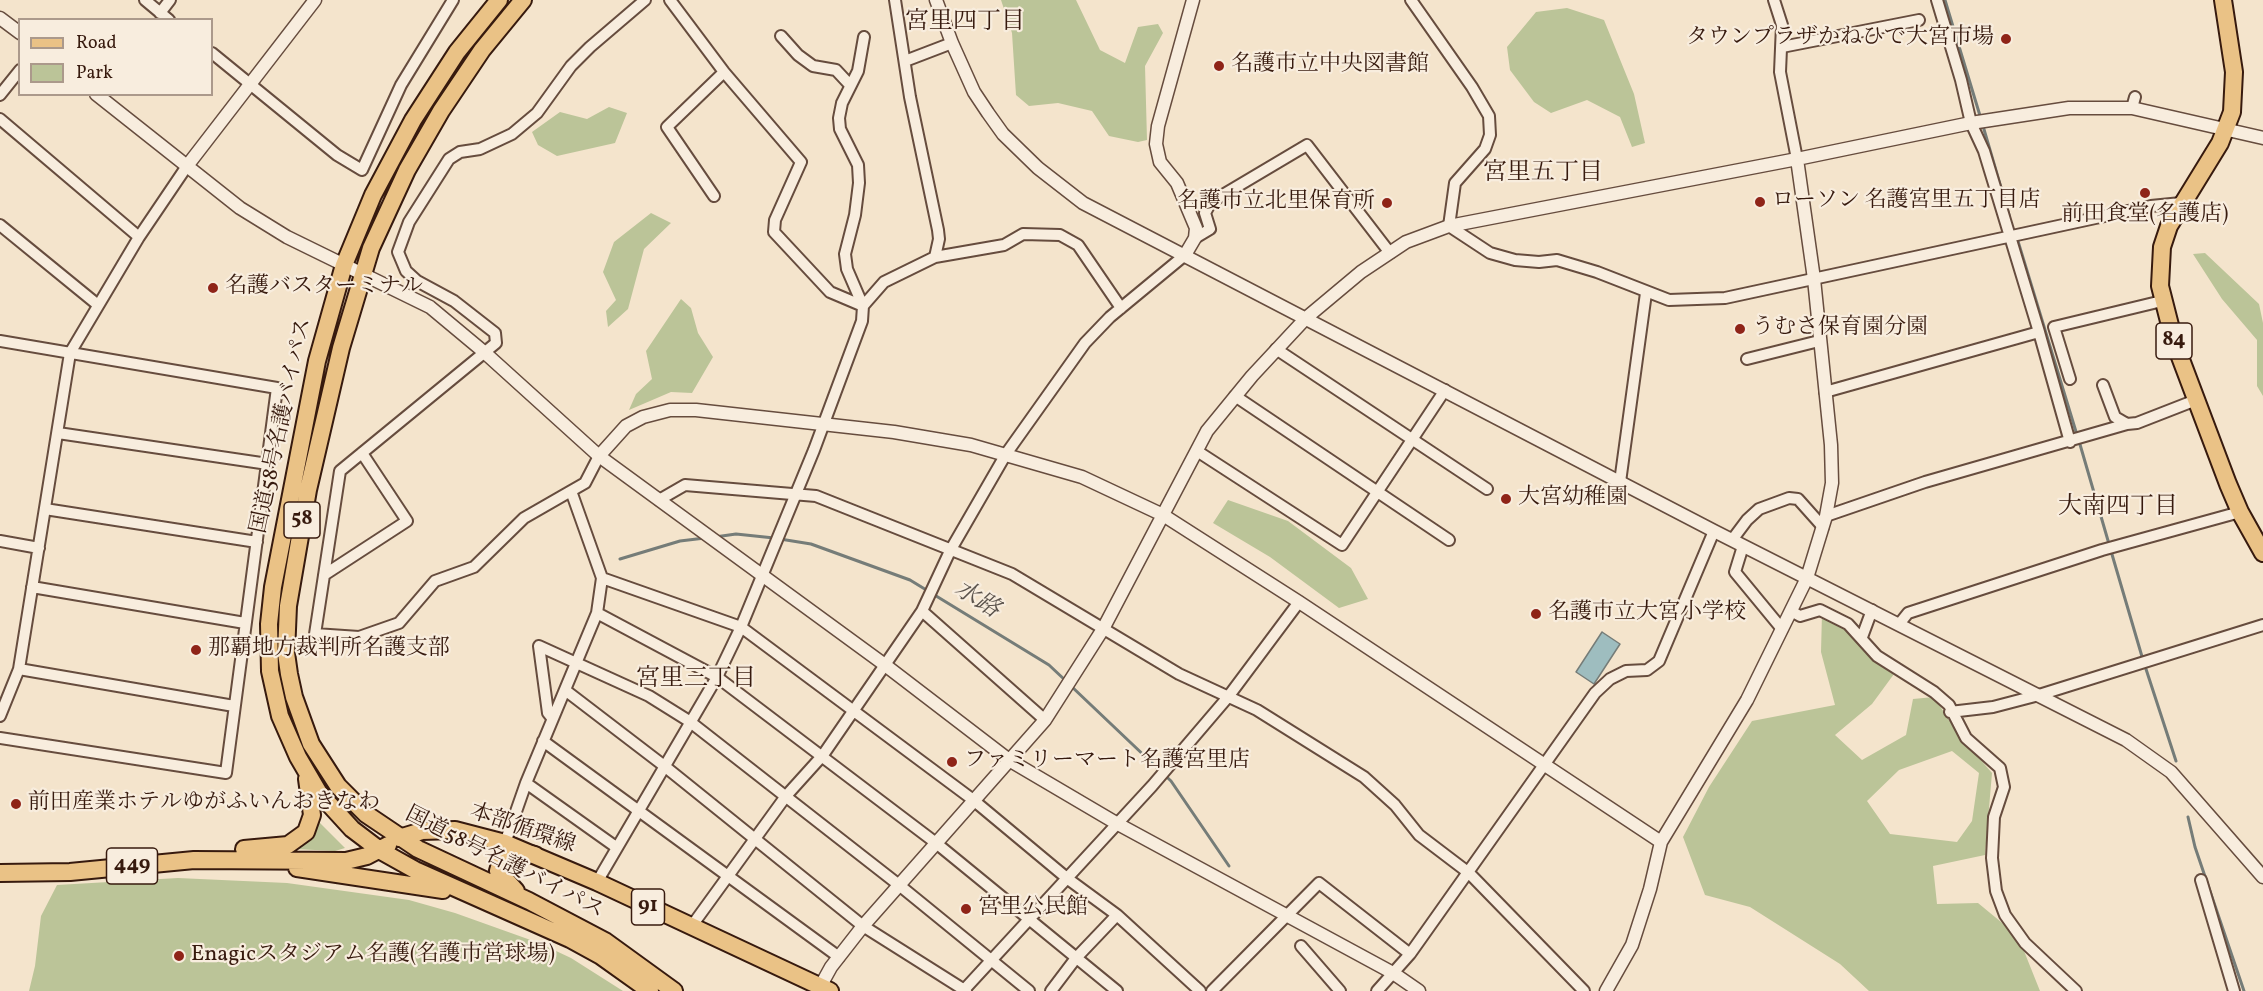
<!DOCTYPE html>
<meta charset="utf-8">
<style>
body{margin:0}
#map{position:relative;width:2263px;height:991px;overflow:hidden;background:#f4e4cc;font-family:Vollkorn,serif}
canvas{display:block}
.legend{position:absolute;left:18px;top:18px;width:195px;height:78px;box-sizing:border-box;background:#f8edde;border:2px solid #ab998b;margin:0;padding:8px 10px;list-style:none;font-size:18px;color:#371a0e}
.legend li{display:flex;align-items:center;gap:12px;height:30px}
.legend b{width:30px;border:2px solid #ab998b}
</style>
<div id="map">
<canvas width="2263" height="991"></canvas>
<ul class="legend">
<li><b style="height:8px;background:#eac286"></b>Road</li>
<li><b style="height:16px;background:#bbc498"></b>Park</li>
</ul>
</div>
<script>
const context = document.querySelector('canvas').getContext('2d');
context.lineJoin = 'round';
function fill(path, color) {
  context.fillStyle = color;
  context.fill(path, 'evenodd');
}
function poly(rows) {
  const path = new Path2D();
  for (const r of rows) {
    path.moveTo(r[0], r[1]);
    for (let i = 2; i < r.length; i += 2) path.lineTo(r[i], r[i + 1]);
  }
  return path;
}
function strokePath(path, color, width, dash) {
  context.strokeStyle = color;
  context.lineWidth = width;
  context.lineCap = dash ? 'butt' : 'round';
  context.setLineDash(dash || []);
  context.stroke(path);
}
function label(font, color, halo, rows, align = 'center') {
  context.font = font + ' Vollkorn,"Noto Serif JP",serif';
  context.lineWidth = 4.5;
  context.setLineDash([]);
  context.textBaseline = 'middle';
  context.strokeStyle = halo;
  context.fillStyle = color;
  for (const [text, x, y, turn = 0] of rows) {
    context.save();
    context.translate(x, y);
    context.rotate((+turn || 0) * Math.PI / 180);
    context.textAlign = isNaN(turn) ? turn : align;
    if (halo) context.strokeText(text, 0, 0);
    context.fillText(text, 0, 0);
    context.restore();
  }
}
fill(poly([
 [1001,0,1076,0,1100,50,1125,63,1138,27,1158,24,1163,33,1145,66,1147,140,1138,142,1109,136,1092,111,1058,103,1029,106,1016,95,1012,33],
 [1567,8,1604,20,1634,94,1645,143,1632,147,1620,117,1587,100,1551,113,1534,102,1510,70,1507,47,1536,12],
 [609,107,627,113,615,143,557,156,538,145,532,132,560,112,587,119],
 [651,213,671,223,644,249,628,309,608,327,606,311,616,300,603,272,614,242],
 [2205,253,2259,304,2263,323,2263,396,2257,386,2257,340,2222,299,2193,254],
 [681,299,691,308,698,333,713,357,692,393,671,392,629,410,636,394,652,379,646,351],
 [1228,500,1288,521,1351,568,1368,599,1339,608,1270,557,1213,523],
 [1822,613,1839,619,1894,674,1872,704,1835,735,1862,760,1906,735,1913,699,1934,697,1959,735,1992,773,1985,855,1933,866,1937,904,1978,903,2018,936,2040,991,1869,991,1840,964,1750,907,1705,895,1683,837,1709,787,1752,721,1835,705,1821,652],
 [1952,751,1979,773,1972,821,1957,842,1890,834,1867,801,1899,770],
 [317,820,345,848,335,851,295,849],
 [178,878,287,883,409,900,455,913,539,943,571,958,623,991,29,991,35,966,41,916,57,885]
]), '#bbc498');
const water = poly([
 [1602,632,1620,644,1594,684,1576,672,1602,632]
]);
fill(water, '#9ebdbf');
strokePath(water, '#757c78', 1.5);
strokePath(poly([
 [1945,0,1981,119],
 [1983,126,2009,215],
 [2017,238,2077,435],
 [2079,441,2109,544],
 [715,537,736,534,774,538],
 [780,539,811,544,910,580,1049,665,1066,681],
 [2111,551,2143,660],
 [620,559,680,541,705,538],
 [2145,666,2176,761],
 [1071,686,1171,781,1229,866],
 [2188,817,2195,847,2244,991]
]), '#757c78', 3);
const minor = poly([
 [145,0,169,20],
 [670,0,724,72,801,162,775,220,774,232,830,292,863,306],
 [1411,0,1472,87,1489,116,1490,135,1485,149,1455,183,1449,226,1490,253,1515,260,1539,262,1557,260,1597,272,1669,300,1725,298,2151,206,2181,203],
 [1774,0,1782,25,1780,72,1797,159],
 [1937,0,1961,80,1971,123,1984,151,2039,332],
 [160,13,170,0],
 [781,36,798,55,813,66,836,70,850,85],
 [1782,47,1919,20],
 [212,53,337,155,362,170,401,85,453,0],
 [905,61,952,43],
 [0,95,20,70],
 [2132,108,2135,97],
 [0,119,139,237],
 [714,196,667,127,724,72],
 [0,225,98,305],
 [1195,238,1210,229,1205,213,1211,202,1307,145,1390,253],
 [935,257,1004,245,1023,234,1060,235,1078,245,1121,308],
 [863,306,847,269,845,254,855,215,859,183,858,165,840,129,839,118,842,103,858,71,864,37],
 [0,341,277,388,226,773,0,738],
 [1276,349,1487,489],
 [1747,359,1819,341],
 [2070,379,2054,327,2162,301],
 [2103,385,2115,417,2127,424,2137,423,2196,400],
 [1825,392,2039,332,2070,442],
 [1235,396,1449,540],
 [58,433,268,464],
 [1197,451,1342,545,1445,390],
 [1620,482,1646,293],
 [571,491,524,518,474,567,435,581,399,623,359,637,315,634,340,471,496,343,495,333,454,301,417,281,406,271,398,252,409,222,449,159,460,152,480,149,512,134,537,113,571,66,590,47,645,0],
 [659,500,685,485,816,496,1012,574,1179,674,1257,710,1364,777,1395,805,1419,835,1469,873,1584,991],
 [45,509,257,542],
 [1826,516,1925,482,2127,424],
 [1732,540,1747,520,1759,509,1789,498,1798,499,1823,527],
 [0,541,39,548],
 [1743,546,1735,572,1782,629],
 [324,575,407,521,362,453],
 [602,578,741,627,972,799,1068,879,1117,915,1200,991],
 [32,587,245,623],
 [922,611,1045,720],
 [1791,611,1800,616,1820,610,1848,624,1877,656,1934,692,1949,705,1966,738,2000,768,2004,787,1994,817,1992,858,1996,891,2005,915,2025,943,2076,991],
 [597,613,717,677,936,843,1117,991],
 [1900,623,1908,613,2102,550,2240,512],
 [1862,637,1872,610],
 [19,669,234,706],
 [565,690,663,765,863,926,966,991],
 [1950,712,1993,707,2039,695,2263,625],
 [0,716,19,669,70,353,139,237,187,166],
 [552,718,548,713,539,646,649,696,689,721,899,885,1029,991],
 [543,741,839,957],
 [526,783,616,847],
 [505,843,526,783,597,613,602,578,571,491,585,483,599,456],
 [2201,880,2234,991],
 [597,882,717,677,741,627,814,450,862,321,863,306,884,282,935,257,939,239,938,230,910,97,895,0],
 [691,927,786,796,823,755,922,611,950,551,1006,454,1085,343,1110,317,1185,255],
 [1301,946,1340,991],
 [963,991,1152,786,1228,697,1299,602],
 [1051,991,1076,958,1117,915],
 [1212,991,1319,883,1410,954],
 [1377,991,1410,954,1595,693,1610,679,1626,671,1647,670,1659,661,1714,531]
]);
const tertiary = poly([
 [936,0,952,43,974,92,988,113,1003,134,1038,168,1083,203,1714,531,2126,740,2171,772,2263,877],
 [0,18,20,33],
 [96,94,240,208,287,237,430,307,484,352,599,456,885,665,1009,760,1116,823,1393,973,1419,991],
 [187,166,315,0],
 [1185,255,1195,238,1196,228,1177,183,1160,162,1156,144,1158,126,1193,0],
 [599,456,626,426,643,417,670,410,696,410,894,432,971,445,1082,477,1163,515,1299,602,1661,842],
 [820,987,831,967,863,926,1045,720,1103,629,1207,431,1252,376,1306,318,1361,272,1406,242,1449,226,1797,159,1971,123,2069,108,2132,108,2263,138],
 [1606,991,1632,945,1650,889,1661,842,1747,700,1807,578,1826,516,1832,483,1831,445,1814,279,1797,159]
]);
const primary = poly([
 [2223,0,2234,72,2232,112,2220,143,2169,226,2162,247,2160,286,2174,341,2228,484,2240,512,2263,553],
 [399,838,422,831,455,830,505,843,597,882,830,991]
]);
const trunk = poly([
 [499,0,457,52,413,120,373,195,344,265,317,361,273,587,269,624,270,671,280,716,298,757,319,793,352,829,381,851,415,870,570,939,601,956,650,991],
 [523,0,482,50,441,111,407,170,371,248,341,348,308,490,288,606,286,653,289,674,294,697,311,744,338,786,366,814,418,849,529,901,605,941,674,991],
 [244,849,288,845,306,832,312,815,307,779],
 [297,868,443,890],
 [0,873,70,872,194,860,346,861,367,856,388,845],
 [516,891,498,871,502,857,513,850,535,855]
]);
strokePath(minor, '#664c3e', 14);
strokePath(tertiary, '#664c3e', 15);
strokePath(primary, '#371a0e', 20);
strokePath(trunk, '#371a0e', 20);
strokePath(minor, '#f8edde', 10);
strokePath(tertiary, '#f8edde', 12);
strokePath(primary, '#eac286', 16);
strokePath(trunk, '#eac286', 16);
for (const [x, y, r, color] of [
 [2006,39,6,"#8f2418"],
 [1219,66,6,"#8f2418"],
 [2145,193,6,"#8f2418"],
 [1760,202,6,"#8f2418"],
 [1387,203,6,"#8f2418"],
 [213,288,6,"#8f2418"],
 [1740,329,6,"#8f2418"],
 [1506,499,6,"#8f2418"],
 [1536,614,6,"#8f2418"],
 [196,650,6,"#8f2418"],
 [952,762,6,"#8f2418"],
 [16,804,6,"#8f2418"],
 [966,909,6,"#8f2418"],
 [179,956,6,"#8f2418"]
]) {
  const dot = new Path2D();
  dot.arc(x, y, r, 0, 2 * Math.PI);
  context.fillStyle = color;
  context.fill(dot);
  strokePath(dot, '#f8edde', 2);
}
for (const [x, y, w] of [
 [2174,341,36],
 [302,520,36],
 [132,866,51],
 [648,907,33]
]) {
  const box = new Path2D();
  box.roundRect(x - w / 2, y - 18, w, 36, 4.5);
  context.fillStyle = '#f8edde';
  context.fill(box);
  strokePath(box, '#371a0e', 1.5);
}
label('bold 21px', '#371a0e', null, [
 ["84",2174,341],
 ["58",302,520],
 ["449",132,866],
 ["91",648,907]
]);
label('22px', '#371a0e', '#f8edde', [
 ["タウンプラザかねひで大宮市場",1994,39,"right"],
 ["名護市立中央図書館",1231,66],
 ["ローソン 名護宮里五丁目店",1772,202],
 ["名護市立北里保育所",1375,203,"right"],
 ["前田食堂(名護店)",2145,216,"center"],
 ["名護バスターミナル",225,288],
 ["うむさ保育園分園",1752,329],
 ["大宮幼稚園",1518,499],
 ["名護市立大宮小学校",1548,614],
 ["那覇地方裁判所名護支部",208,650],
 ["ファミリーマート名護宮里店",964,762],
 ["前田産業ホテルゆがふいんおきなわ",28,804],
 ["宮里公民館",978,909],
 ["Enagicスタジアム名護(名護市営球場)",191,956]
], 'left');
label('22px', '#371a0e', '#f8edde', [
 ["国道58号名護バイパス",283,426,-78],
 ["本部循環線",522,830,19],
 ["国道58号名護バイパス",504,864,27]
]);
label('24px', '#371a0e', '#f8edde', [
 ["宮里四丁目",965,24],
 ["宮里五丁目",1543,175],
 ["大南四丁目",2118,509],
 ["宮里三丁目",696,681]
]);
label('italic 24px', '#5b534c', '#f8edde', [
 ["水路",976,601,32]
]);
</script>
